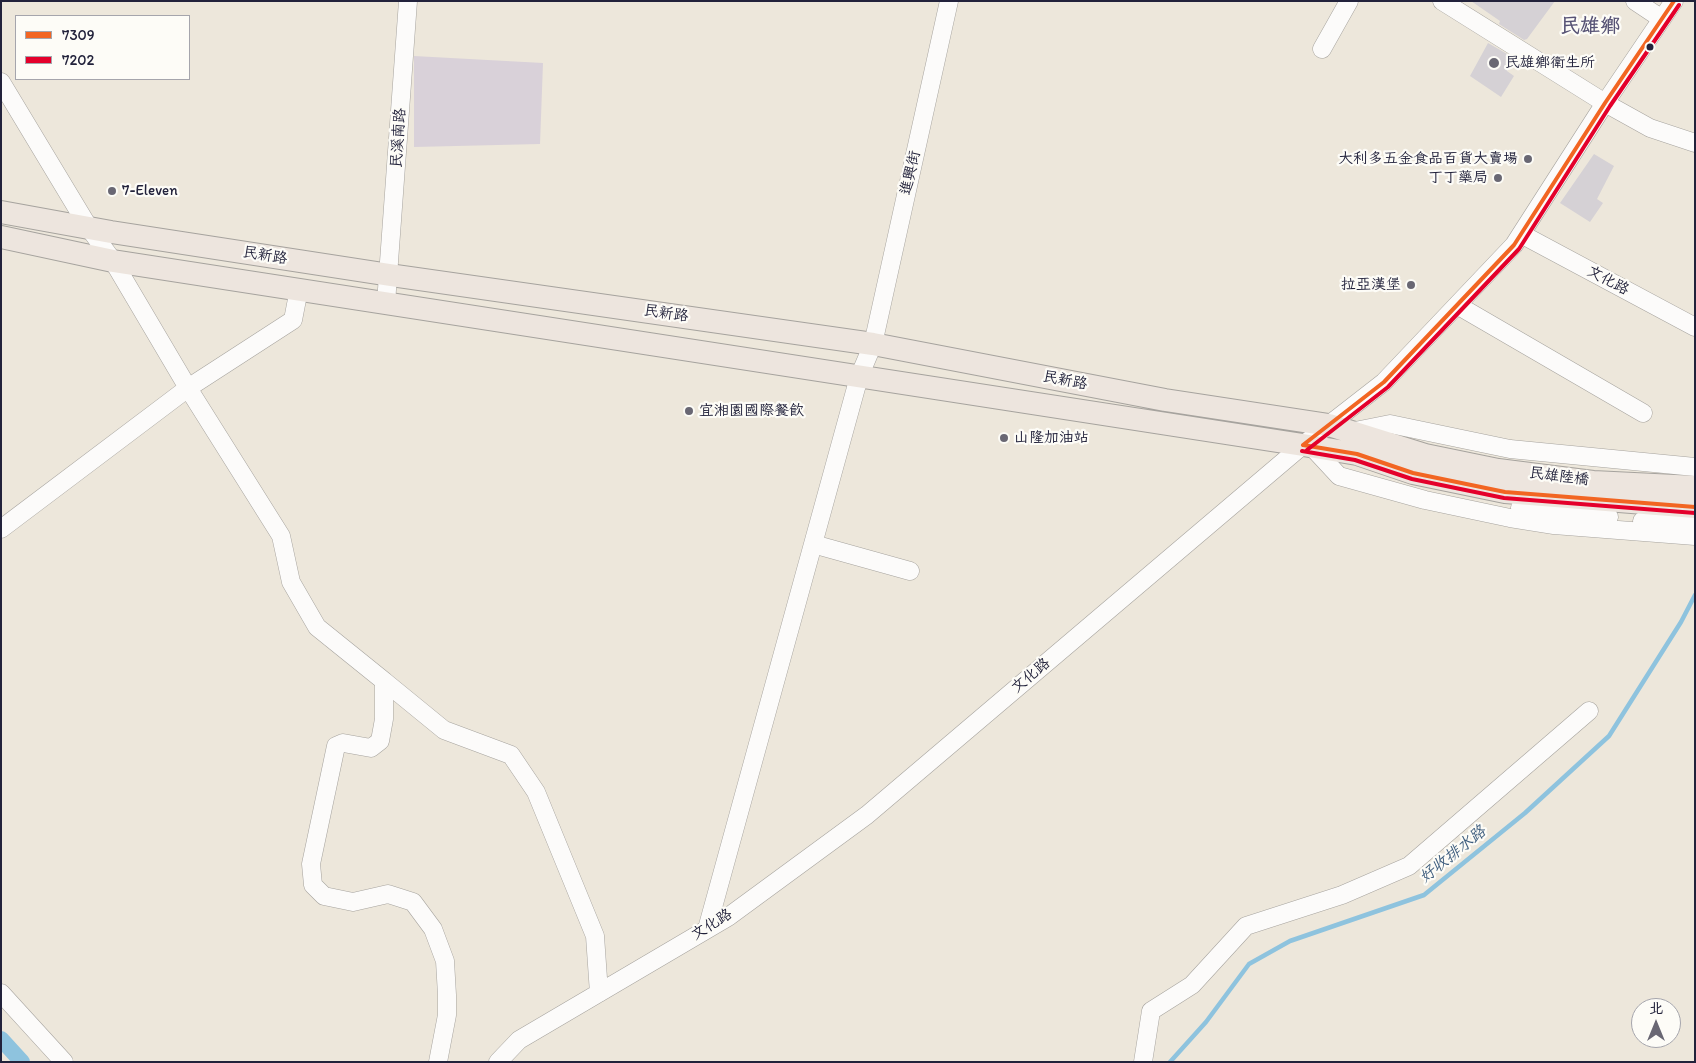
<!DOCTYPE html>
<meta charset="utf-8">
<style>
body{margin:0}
#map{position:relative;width:1696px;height:1063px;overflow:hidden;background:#ede7db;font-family:Itim,"LXGW WenKai TC",sans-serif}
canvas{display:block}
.frame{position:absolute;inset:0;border:2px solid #22223b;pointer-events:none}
.legend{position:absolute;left:15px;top:15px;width:175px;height:65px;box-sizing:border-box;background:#fdfcf7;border:1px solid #a5a5ac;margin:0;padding:6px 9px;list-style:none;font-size:15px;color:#22223b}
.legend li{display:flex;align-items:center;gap:10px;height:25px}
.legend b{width:25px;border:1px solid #a5a5ac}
.north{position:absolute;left:1631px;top:998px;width:50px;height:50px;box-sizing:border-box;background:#fdfcf7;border:1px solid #a5a5ac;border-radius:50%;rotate:0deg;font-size:14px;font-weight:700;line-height:20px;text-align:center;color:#22223b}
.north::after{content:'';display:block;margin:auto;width:18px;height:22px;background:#696773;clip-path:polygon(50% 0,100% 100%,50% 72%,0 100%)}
</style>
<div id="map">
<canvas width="1696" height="1063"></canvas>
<div class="frame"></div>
<ul class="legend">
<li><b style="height:6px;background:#f26522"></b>7309</li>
<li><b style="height:6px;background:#e4002b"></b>7202</li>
</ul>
<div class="north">北</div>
</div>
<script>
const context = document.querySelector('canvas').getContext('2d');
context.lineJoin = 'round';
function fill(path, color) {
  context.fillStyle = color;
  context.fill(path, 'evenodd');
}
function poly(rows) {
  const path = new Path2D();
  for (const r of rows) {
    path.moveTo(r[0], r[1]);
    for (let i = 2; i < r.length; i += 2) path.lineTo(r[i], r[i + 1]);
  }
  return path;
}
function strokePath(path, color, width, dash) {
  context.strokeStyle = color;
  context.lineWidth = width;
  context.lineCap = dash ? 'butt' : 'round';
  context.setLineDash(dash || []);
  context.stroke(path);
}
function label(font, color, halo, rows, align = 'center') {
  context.font = font + ' Itim,"LXGW WenKai TC",sans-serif';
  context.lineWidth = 4.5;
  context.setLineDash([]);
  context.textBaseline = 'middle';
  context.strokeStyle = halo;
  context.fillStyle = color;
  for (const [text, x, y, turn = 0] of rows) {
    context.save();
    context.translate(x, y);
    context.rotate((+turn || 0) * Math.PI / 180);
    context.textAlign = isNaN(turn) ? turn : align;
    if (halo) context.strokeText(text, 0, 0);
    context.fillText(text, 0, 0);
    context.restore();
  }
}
fill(poly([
 [414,56,543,63,540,144,414,147]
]), '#d9d1d9');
strokePath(poly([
 [1170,1062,1206,1022,1249,964,1290,941,1424,895,1525,813,1609,736,1681,622,1695,595]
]), '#8ec3de', 4.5);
strokePath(poly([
 [1,1039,22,1062]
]), '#8ec3de', 16);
fill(poly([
 [1471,1,1555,1,1527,39,1524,40,1499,24,1500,21],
 [1488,43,1514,58,1507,71,1514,76,1501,97,1470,76],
 [1594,154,1614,166,1597,199,1603,203,1590,222,1560,203]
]), '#d5d1d5');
const minor = poly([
 [1442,1,1605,103,1650,128,1695,143],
 [1635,1,1662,19],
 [1322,49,1349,1],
 [1,82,89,228,113,261,188,388,281,536,291,582,317,627,384,681,384,719,380,741,371,748,343,743,336,746,311,864,313,885,324,896,353,902,388,894,413,902,433,929,445,961,447,995,447,1015,438,1062],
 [1521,234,1695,327],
 [386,303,408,1],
 [1457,305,1643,413],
 [1355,431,1390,424,1510,449,1695,467],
 [1313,448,1339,476,1425,500,1510,518,1554,525,1695,536],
 [1520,508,1609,517],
 [1642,521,1695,523],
 [1,529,188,388,293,320,299,289],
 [813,544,910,571],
 [384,681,444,730,511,755,536,792,595,936,599,993],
 [707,929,859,377,873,344,949,1],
 [1,993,64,1062],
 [498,1062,519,1040,728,917,867,815,1303,445,1384,382,1514,245,1605,103,1674,1],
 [1143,1062,1151,1011,1192,985,1246,926,1342,895,1409,866,1589,711]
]);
const major = poly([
 [1,212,111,232,390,275,873,344,1165,400,1329,425,1425,455,1498,470,1593,482,1695,487],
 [1,237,113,261,1303,445,1357,454,1413,473,1505,492,1695,507]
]);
strokePath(minor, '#a6a39e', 19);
strokePath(major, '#a6a39e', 24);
strokePath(minor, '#fcfbfa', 18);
strokePath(major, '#ede5de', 22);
strokePath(poly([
 [1303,445,1384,382,1514,245,1605,103,1674,1],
 [1303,445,1357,454,1413,473,1505,492,1695,507]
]), '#f26522', 4);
strokePath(poly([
 [1307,450,1388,387,1519,249,1610,106,1679,5],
 [1302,451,1355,460,1412,479,1504,498,1695,513]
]), '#e4002b', 4);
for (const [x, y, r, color] of [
 [1650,47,4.5,"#22223b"],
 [1494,63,6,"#696773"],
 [1528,159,5,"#696773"],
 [1498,178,5,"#696773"],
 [112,191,5,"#696773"],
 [1411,285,5,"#696773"],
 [689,411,5,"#696773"],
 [1004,438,5,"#696773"]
]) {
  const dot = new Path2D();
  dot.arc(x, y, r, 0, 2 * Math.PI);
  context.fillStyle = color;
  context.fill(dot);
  strokePath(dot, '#fdfcf7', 2);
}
label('15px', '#22223b', '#fdfcf7', [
 ["民雄鄉衛生所",1505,63],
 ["大利多五金食品百貨大賣場",1518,159,"right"],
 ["丁丁藥局",1488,178,"right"],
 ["7-Eleven",122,191],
 ["拉亞漢堡",1401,285,"right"],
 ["宜湘園國際餐飲",699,411],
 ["山隆加油站",1014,438]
], 'left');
label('15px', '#22223b', '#fdfcf7', [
 ["民溪南路",399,138,-86],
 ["進興街",911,173,-77],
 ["民新路",265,256,9],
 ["文化路",1608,281,28],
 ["民新路",666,314,8],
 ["民新路",1065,381,11],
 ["民雄陸橋",1559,477,7],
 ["文化路",1031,676,-40],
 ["文化路",712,925,-32]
]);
label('italic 16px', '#3d5c7d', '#fdfcf7', [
 ["好收排水路",1453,855,-39]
]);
label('bold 20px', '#575375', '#fdfcf7', [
 ["民雄鄉",1590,27]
]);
</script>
